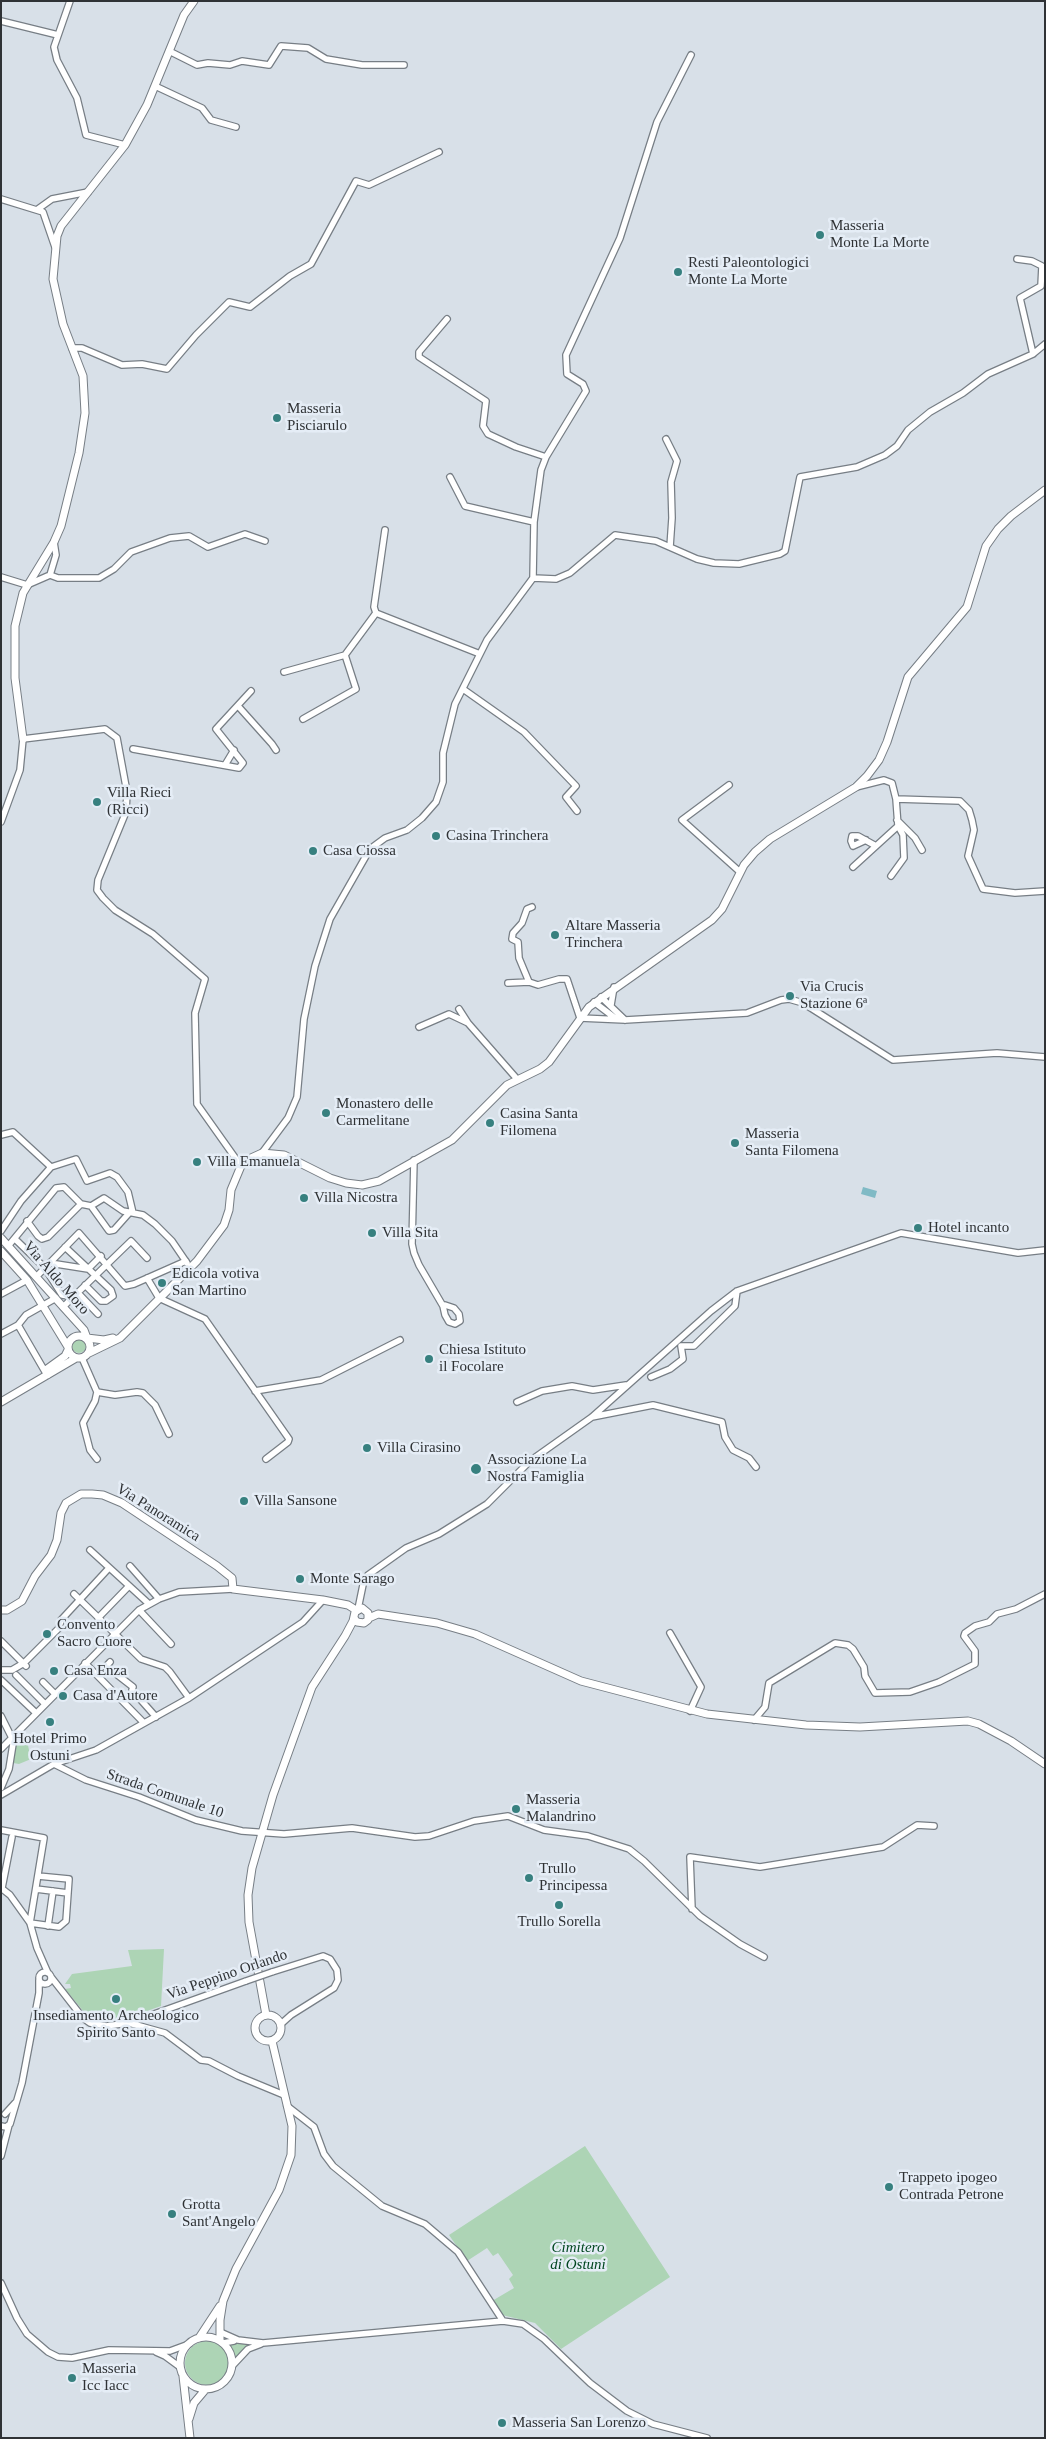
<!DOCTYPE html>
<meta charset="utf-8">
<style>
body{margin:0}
#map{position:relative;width:1046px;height:2439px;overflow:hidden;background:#d8e0e8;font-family:Georgia,serif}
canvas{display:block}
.frame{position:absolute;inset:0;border:2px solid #2f3235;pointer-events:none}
</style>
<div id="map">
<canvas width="1046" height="2439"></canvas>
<div class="frame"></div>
</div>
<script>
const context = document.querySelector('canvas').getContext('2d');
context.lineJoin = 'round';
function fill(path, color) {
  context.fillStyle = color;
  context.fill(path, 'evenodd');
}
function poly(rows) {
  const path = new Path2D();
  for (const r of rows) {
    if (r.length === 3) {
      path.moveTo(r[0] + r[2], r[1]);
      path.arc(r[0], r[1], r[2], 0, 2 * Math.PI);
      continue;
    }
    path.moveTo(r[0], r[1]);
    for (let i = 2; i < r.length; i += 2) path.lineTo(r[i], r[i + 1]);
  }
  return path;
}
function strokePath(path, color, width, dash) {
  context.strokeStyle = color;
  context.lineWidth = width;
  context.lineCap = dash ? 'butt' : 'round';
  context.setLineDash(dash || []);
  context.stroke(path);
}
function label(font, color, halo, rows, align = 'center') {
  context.font = font + ' Georgia,serif';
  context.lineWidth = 5;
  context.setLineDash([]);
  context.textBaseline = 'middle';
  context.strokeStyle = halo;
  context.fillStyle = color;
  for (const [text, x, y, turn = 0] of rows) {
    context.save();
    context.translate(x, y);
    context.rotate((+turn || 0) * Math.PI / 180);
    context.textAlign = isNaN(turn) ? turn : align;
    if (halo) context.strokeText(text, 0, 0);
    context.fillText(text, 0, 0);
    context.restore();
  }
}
fill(poly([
 [79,1346,7],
 [23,1733,27,1741,31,1759,19,1764,13,1763,16,1741],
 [164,1949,161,2006,130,2017,103,2021,84,2012,65,1989,71,1988,70,1984,65,1984,72,1974,132,1966,128,1950],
 [585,2146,670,2277,561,2349,535,2323,502,2315,492,2301,514,2288,509,2279,513,2275,498,2253,493,2256,487,2248,467,2261,449,2235],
 [207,2363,22],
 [228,2342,251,2345,236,2358]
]), '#add4b5');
fill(poly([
 [863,1187,877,1191,875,1198,861,1194]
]), '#80bac5');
const minor = poly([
 [70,1,54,47,57,60,77,98,86,135,125,145],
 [1,21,58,35],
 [169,51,197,65,208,63,230,65,242,61,269,65,281,46,308,48,326,59,362,65,404,65],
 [155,86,202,108,211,120,236,127],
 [1,199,43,212,55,247],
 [38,209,52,199,88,192],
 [1017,259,1032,261,1042,266,1041,286,1020,298,1033,354],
 [447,319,419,352,419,357,486,401,483,426,488,434,516,447,546,457],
 [72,348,82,348,122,365,142,364,167,369,196,335,229,302,250,307,290,276,311,264,356,181,369,185,439,152],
 [666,439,677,461,671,482,672,518,670,547],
 [450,477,465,506,534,522],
 [385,530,374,607,376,613,480,654],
 [50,575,56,555,54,542],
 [1,577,27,585,50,575,58,578,99,578,114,569,131,552,170,538,189,536,208,547,245,534,265,541],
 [533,578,534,522,541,470,546,457,586,391,583,384,567,374,566,355,620,238,657,122,691,55],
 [284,672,345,655,376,613],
 [463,689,524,732,576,786,566,797,577,811],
 [238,706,272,744,276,750],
 [303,719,356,689,345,655],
 [133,749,239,768,243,763,216,729,251,691],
 [225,765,234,750],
 [729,785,682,820,740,872],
 [856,787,884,780,892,783,896,799,960,801,969,810,972,820,974,830,968,856,983,889,1015,893,1045,891],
 [897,820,915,838,922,850],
 [1,822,20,770,23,739,105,729,117,738,127,792,126,812,98,880,97,890,103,898,115,910,153,934,205,979,195,1013,197,1104,241,1166],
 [866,840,853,846,851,841,852,836,858,836,876,846],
 [853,867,898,826],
 [891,876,904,858,903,835,898,826,896,799],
 [529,982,519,958,518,942,512,939,513,933,522,923,527,909,532,907],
 [508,983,529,982,538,985,559,979,567,979,580,1018,625,1020,747,1013,781,1000,789,999,803,1003,893,1060,997,1053,1045,1057],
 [601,997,625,1020],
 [594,1002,615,1018],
 [611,1005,614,987],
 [459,1009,468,1023,517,1079],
 [419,1027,449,1014,468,1023],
 [1,1135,13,1132,51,1167],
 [262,1153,288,1118,297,1097,304,1019,315,966,330,919,370,849,385,838,407,830,422,818,436,802,443,782,443,753,455,704,487,640,533,578,556,579,570,573,615,535,656,541,697,559,714,563,739,564,780,554,785,551,800,477,857,467,885,455,897,446,908,430,930,412,963,393,988,374,1033,354,1045,344],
 [414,1160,412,1244,414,1253,419,1265,443,1306,445,1315,449,1322,455,1324,460,1321,459,1314,454,1308,445,1305,443,1306],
 [91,1206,104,1198,123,1211,143,1215,155,1224,172,1241,187,1263],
 [91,1206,109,1231,114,1230,130,1212],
 [27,1221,38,1236,42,1239,48,1237,81,1204],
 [1,1231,21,1201,51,1167,76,1159,87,1181,110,1173,117,1177,128,1192,133,1213],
 [15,1239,45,1268,62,1295,74,1297],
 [9,1245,56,1188,64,1187,81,1204,91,1206],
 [65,1247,111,1290,113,1296,106,1301,101,1301,85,1285],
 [50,1263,88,1269,101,1256],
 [37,1276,79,1233,125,1286,134,1284,186,1261],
 [147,1278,159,1298,205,1319,289,1439,288,1442,266,1459],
 [78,1293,98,1314],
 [1,1294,27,1280],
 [63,1307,131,1241,147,1258],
 [18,1325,47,1375],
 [1,1334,18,1325,26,1315,56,1298],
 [82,1358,97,1392],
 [651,1377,670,1369,683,1359,681,1346,694,1346,735,1306,737,1291],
 [255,1391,321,1380,400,1340],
 [97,1392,115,1395,137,1392,143,1393,155,1405,169,1434],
 [97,1392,95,1401,83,1423,90,1450,97,1459],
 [517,1402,542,1391,572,1386,593,1390,626,1385],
 [592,1417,653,1405,722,1422,725,1437,733,1450,749,1458,756,1467],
 [90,1550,149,1604],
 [130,1566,159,1599],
 [74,1594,141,1659,165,1667,170,1672,189,1698],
 [358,1609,364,1580,368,1575,406,1548,439,1534,487,1504,530,1461,592,1417,711,1311,737,1291,901,1233,1018,1253,1045,1250],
 [139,1610,171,1644],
 [98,1618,129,1586],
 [670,1633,701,1687,690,1711],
 [1,1641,26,1666],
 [85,1663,144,1723],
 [106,1666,133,1687,132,1690,156,1717],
 [1,1670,12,1670,24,1663,59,1628,61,1620,109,1568],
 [16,1675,45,1704],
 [98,1675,110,1662],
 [1,1680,36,1713],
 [43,1682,55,1694],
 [1,1716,12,1738,13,1744,9,1769,1,1788],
 [754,1720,765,1707,769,1683,835,1643,848,1645,853,1649,864,1667,865,1676,875,1693,910,1692,939,1682,975,1664,975,1651,964,1636,965,1633,975,1626,989,1622,997,1614,1016,1609,1045,1594],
 [1,1749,139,1610,159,1599,179,1592,233,1589],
 [54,1764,86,1780,139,1797,196,1820,242,1831,284,1834,352,1828,415,1837,429,1836,474,1821,508,1816,544,1830,588,1836,629,1849,644,1861,700,1916,740,1944,764,1957],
 [1,1795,54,1764,96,1750,189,1698,303,1622,323,1600],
 [1,1830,44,1838,30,1923,59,1927,66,1921,69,1879,38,1876],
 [1,1888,10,1895,30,1923,37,1948,48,1973],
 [2,1888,12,1837],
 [36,1889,68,1893],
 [692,1909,690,1857,760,1867,883,1847,917,1825,934,1826],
 [48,1926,53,1891],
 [45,1978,6],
 [272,1972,323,1956,330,1959,337,1970,338,1980,334,1988,291,2015,281,2024],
 [51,1977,83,2018,90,2023,106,2026,129,2023,246,1981],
 [129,2023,165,2033,201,2060,209,2061,238,2076,284,2095],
 [287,2106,314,2127,324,2154,333,2166,382,2206,425,2224,458,2252,503,2321],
 [5,2114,15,2103],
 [1,2126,6,2127,10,2124,22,2083,39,1993,39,1980],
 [1,2156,9,2125],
 [1,2283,17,2318,27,2334,48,2352,58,2357,72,2358,109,2350,170,2351,189,2344],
 [220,2332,238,2340,263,2343,503,2321,523,2324,544,2339,590,2383,627,2411,653,2424,707,2438],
 [223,2343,234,2341],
 [156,2352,165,2356,180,2367],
 [233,2365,248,2349,261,2344]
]);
const major = poly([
 [23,739,15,678,15,626,23,593,54,542,61,526,79,453,85,413,83,376,63,324,53,279,57,236,61,226,125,145,147,105,184,15,194,1],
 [1,1238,84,1330,87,1338,104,1340,113,1338],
 [1,1251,27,1280,68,1347],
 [79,1347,11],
 [89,1353,120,1338,197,1261,224,1225,229,1210,231,1190,241,1166,251,1158,262,1153,284,1155,330,1178,346,1183,362,1185,379,1181,452,1140,507,1085,540,1069,549,1062,589,1007,712,920,722,909,744,865,755,852,770,839,856,787,867,776,879,760,887,742,908,677,967,607,986,546,998,529,1011,516,1045,490],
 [47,1375,47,1369,65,1356,68,1350],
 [1,1402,76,1358],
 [1,1610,7,1610,22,1601,35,1576,51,1555,57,1540,61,1513,66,1503,81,1494,92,1494,103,1495,122,1503,217,1566,232,1578,233,1589,323,1600,348,1605,356,1610],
 [369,1618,378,1614,437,1623,475,1634,581,1681,707,1714,806,1725,860,1727,968,1721,979,1724,1011,1741,1045,1764],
 [268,2028,13],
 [266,2015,249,1922,248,1895,252,1868,273,1795,312,1687,345,1636,353,1621,355,1612,362,1608,368,1613,368,1620,364,1623,357,1622,354,1618],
 [206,2363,26],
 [199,2338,220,2306],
 [220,2341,220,2320,223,2301,236,2269,279,2190,291,2155,292,2126,272,2041],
 [183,2376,190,2438],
 [189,2419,194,2403,205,2390]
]);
strokePath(minor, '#777e85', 8);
strokePath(major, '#777e85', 9);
strokePath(minor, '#fff', 5.5);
strokePath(major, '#fff', 7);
const minorBridge = poly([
 [246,1981,272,1972]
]);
strokePath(minorBridge, '#777e85', 8, []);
strokePath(minorBridge, '#fff', 5.5);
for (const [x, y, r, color] of [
 [820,235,5,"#37807f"],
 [678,272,5,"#37807f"],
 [277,418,5,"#37807f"],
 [97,802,5,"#37807f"],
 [436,836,5,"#37807f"],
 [313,851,5,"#37807f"],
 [555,935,5,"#37807f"],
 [790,996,5,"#37807f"],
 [326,1113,5,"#37807f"],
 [490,1123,5,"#37807f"],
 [735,1143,5,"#37807f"],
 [197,1162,5,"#37807f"],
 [304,1198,5,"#37807f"],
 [918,1228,5,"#37807f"],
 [372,1233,5,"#37807f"],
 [162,1283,5,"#37807f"],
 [429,1359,5,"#37807f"],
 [367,1448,5,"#37807f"],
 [476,1469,6,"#37807f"],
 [244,1501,5,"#37807f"],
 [300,1579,5,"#37807f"],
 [47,1634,5,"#37807f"],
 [54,1671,5,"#37807f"],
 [63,1696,5,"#37807f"],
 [50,1722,5,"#37807f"],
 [516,1809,5,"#37807f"],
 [529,1878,5,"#37807f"],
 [559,1905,5,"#37807f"],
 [116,1999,5,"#37807f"],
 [889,2187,5,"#37807f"],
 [172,2214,5,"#37807f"],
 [72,2378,5,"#37807f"],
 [502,2423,5,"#37807f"]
]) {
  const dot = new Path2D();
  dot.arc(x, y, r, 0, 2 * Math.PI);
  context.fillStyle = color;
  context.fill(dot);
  strokePath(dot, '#e5edf6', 2);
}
label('15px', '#2f3235', '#e5edf6', [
 ["Masseria",830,226],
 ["Monte La Morte",830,243],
 ["Resti Paleontologici",688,263],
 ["Monte La Morte",688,280],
 ["Masseria",287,409],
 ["Pisciarulo",287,426],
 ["Villa Rieci",107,793],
 ["(Ricci)",107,810],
 ["Casina Trinchera",446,836],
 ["Casa Ciossa",323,851],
 ["Altare Masseria",565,926],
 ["Trinchera",565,943],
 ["Via Crucis",800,987],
 ["Stazione 6ª",800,1004],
 ["Monastero delle",336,1104],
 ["Carmelitane",336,1121],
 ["Casina Santa",500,1114],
 ["Filomena",500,1131],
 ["Masseria",745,1134],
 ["Santa Filomena",745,1151],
 ["Villa Emanuela",207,1162],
 ["Villa Nicostra",314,1198],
 ["Hotel incanto",928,1228],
 ["Villa Sita",382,1233],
 ["Edicola votiva",172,1274],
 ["San Martino",172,1291],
 ["Chiesa Istituto",439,1350],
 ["il Focolare",439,1367],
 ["Villa Cirasino",377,1448],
 ["Associazione La",487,1460],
 ["Nostra Famiglia",487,1477],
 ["Villa Sansone",254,1501],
 ["Monte Sarago",310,1579],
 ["Convento",57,1625],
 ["Sacro Cuore",57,1642],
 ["Casa Enza",64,1671],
 ["Casa d'Autore",73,1696],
 ["Hotel Primo",50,1739,"center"],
 ["Ostuni",50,1756,"center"],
 ["Masseria",526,1800],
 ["Malandrino",526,1817],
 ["Trullo",539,1869],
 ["Principessa",539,1886],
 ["Trullo Sorella",559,1922,"center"],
 ["Insediamento Archeologico",116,2016,"center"],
 ["Spirito Santo",116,2033,"center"],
 ["Trappeto ipogeo",899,2178],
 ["Contrada Petrone",899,2195],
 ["Grotta",182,2205],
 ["Sant'Angelo",182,2222],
 ["Masseria",82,2369],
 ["Icc Iacc",82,2386],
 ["Masseria San Lorenzo",512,2423]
], 'left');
label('15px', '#2f3235', '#e5edf6', [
 ["Via Aldo Moro",56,1278,49],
 ["Via Panoramica",158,1513,32],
 ["Strada Comunale 10",165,1794,19],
 ["Via Peppino Orlando",227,1975,-19]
]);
label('italic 15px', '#01461f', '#e5edf6', [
 ["Cimitero",578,2248],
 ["di Ostuni",578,2265]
]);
</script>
